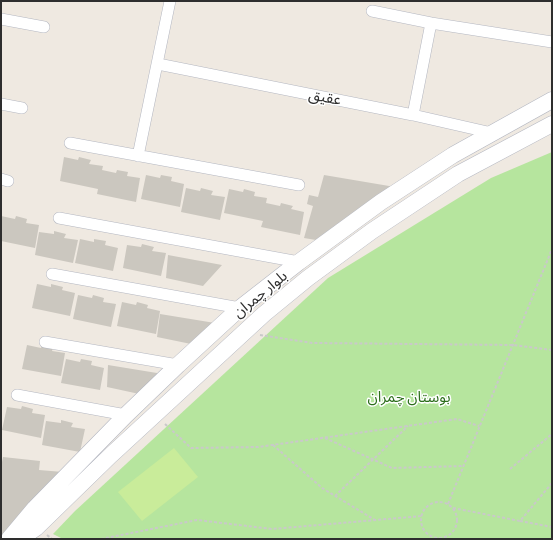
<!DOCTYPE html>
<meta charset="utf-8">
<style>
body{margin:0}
#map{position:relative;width:553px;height:540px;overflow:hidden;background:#efe9e1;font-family:Commissioner,sans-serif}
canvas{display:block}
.frame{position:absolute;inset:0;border:2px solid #2e2e2e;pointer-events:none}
</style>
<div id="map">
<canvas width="553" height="540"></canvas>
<div class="frame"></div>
</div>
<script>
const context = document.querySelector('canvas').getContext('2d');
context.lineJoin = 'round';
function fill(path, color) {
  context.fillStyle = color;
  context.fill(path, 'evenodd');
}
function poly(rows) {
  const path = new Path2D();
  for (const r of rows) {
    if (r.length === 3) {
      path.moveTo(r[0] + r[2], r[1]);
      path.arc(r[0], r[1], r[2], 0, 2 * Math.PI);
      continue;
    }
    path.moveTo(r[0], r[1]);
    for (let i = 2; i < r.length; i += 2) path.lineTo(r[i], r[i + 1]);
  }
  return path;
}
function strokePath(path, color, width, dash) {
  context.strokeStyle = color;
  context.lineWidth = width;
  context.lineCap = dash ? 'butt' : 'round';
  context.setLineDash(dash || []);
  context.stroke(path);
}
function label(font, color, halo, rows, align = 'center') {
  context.font = font + ' Commissioner,"Noto Sans Arabic",sans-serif';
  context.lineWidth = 3;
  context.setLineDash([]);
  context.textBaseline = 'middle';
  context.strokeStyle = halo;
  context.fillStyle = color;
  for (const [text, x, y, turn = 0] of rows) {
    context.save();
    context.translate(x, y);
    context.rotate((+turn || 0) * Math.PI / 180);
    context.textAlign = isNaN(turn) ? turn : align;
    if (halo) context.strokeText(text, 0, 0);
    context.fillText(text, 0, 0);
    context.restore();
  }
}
fill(poly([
 [552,152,552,539,63,539,53,534,75,511,328,278,491,178]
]), '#b6e59e');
fill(poly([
 [174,448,198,477,142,521,118,492]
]), '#c9ec9a');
fill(poly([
 [64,157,78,160,79,157,91,160,89,164,103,166,102,170,116,173,117,170,128,172,127,176,140,178,136,202,97,194,98,189,60,181],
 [146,175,160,178,161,175,172,177,171,181,184,184,180,207,141,199],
 [324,175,395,187,322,241,304,238,313,206,307,204,309,195,318,197],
 [186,188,200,191,201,188,213,191,211,195,225,197,220,220,181,212],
 [229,189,243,192,244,189,255,192,254,196,267,198,266,203,280,206,281,203,293,206,291,209,304,212,300,235,261,227,263,221,224,213],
 [1,216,15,219,16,216,27,219,26,223,39,225,35,248,1,241],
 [54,231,66,234,64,238,78,240,73,263,35,255,39,232,54,234],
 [80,239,94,242,94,239,106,241,105,245,118,248,113,271,75,263],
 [142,244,154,247,152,251,166,253,161,276,123,268,127,245,141,247],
 [168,255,222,265,203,286,166,278],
 [37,284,51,287,51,284,63,287,62,290,75,293,70,316,32,308],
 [78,295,92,298,93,295,104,298,103,302,116,304,111,327,73,319],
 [122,302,136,305,137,302,148,305,147,308,160,311,156,334,117,326],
 [160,314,215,323,196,345,157,337],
 [27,345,41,348,42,345,53,347,52,351,65,353,61,376,22,369],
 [66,359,80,362,81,359,92,361,91,365,104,368,100,390,61,383],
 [108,365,163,374,144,395,107,387],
 [22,406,33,409,32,413,45,415,41,438,2,430,7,407,21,409],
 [61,420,73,423,71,427,85,429,80,452,42,445,46,421,61,423],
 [3,457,40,461,39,470,63,472,4,539,1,539,1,467]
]), '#cbc7bf');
const street = poly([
 [372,11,431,23,552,42],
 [1,19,44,27],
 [158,64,413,115,492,133],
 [1,104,22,108],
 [413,115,431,23],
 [70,143,299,185],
 [138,156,170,1],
 [1,179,8,181],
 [59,218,299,262],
 [52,274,240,308],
 [45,342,178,365],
 [17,395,126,415]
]);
const secondary = poly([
 [9,539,35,508,126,415,178,365,240,308,299,262,381,202,453,155,552,100],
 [20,539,36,528,111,455,264,314,308,278,372,231,458,174,552,124]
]);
strokePath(street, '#b4b7c1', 12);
strokePath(secondary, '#b4b7c1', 17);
strokePath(poly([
 [260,335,312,343,513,345,552,350],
 [165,424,191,448,258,447,457,419,479,426],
 [325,438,392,468,463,466],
 [273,445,322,488,375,520],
 [510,469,552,434],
 [335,496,408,426],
 [439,520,18],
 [448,504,552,249],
 [453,508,520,521,552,483],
 [520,521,552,527],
 [47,535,52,539],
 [101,539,197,520,272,529,422,516]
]), '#c9c9c9', 2, [3, 2]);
strokePath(street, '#fff', 11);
strokePath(secondary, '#fff', 16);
label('15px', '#2e2e2e', '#fff', [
 ["عقیق",325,97,11],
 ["بلوار چمران",260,294,-39]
]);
label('15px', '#2c6e1b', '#fff', [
 ["بوستان چمران",409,397]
]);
</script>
